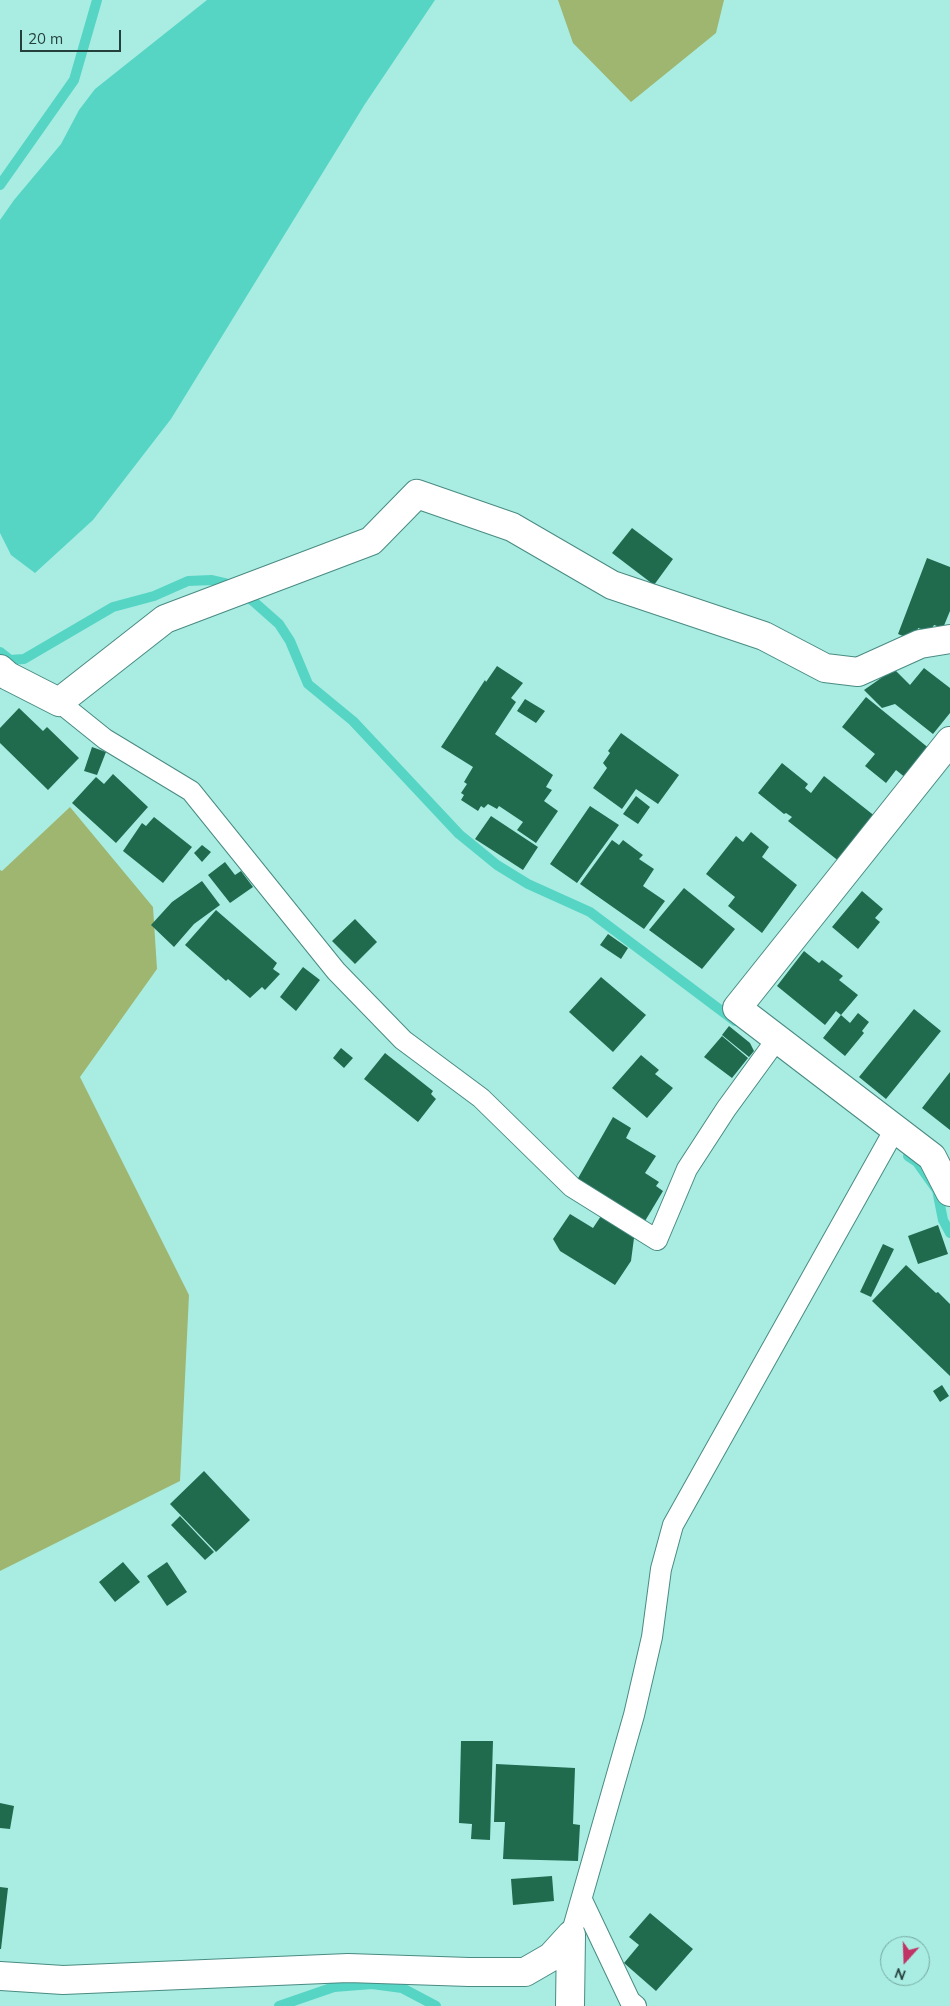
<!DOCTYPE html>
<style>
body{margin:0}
#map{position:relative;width:950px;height:2006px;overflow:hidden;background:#a9ede2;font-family:Mulish,sans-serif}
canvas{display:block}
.north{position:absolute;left:880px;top:1936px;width:50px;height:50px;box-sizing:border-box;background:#a9ede2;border:1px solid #74a8a0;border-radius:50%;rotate:200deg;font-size:14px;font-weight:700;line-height:20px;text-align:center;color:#24403c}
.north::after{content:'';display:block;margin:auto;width:18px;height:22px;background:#c13466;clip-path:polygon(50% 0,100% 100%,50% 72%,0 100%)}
.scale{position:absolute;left:20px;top:30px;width:101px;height:22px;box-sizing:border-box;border:2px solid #24403c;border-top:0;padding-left:6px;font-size:15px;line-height:18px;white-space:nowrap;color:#24403c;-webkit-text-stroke:4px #a9ede2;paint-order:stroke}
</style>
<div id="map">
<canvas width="950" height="2006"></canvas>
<div class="north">N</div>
<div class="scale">20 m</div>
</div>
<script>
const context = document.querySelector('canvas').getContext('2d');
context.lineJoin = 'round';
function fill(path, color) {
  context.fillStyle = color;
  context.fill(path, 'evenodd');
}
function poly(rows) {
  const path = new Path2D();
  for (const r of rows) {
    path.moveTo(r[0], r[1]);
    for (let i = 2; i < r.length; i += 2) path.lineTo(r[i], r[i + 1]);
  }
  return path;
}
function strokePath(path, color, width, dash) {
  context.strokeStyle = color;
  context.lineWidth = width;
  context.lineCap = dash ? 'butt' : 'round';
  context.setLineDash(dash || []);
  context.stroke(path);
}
fill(poly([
 [558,0,724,0,716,33,631,102,573,43],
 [70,807,153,907,157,969,80,1077,189,1295,180,1481,0,1571,0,870,2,871]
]), '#9eb670');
fill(poly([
 [207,0,435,0,365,104,171,419,93,520,35,573,11,555,0,533,0,220,14,200,61,144,79,110,95,89]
]), '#56d5c5');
strokePath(poly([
 [0,185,74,80,97,0],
 [0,652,10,660,24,659,113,607,154,596,188,581,212,580,225,583,253,601,279,624,290,641,308,684,353,721,459,834,497,865,528,884,590,912,735,1021],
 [908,1156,917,1162,937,1190,943,1220,950,1233],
 [279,2006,334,1987,372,1984,402,1988,436,2006]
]), '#56d5c5', 10);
fill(poly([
 [632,528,673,559,654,585,612,553],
 [927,558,950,567,950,611,943,628,934,625,930,632,918,628,917,634,908,638,898,634],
 [497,666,523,683,511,698,516,702,495,734,553,775,546,787,552,790,544,801,558,811,536,843,517,830,523,822,499,806,497,809,488,804,484,808,481,806,478,811,461,800,464,795,461,793,467,784,464,782,473,767,441,747,485,680,486,682],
 [924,668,950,688,950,713,933,734,895,704,882,708,864,690,894,669,910,685],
 [866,697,936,754,912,783,896,770,886,783,865,766,875,754,842,727],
 [525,699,545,711,536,723,517,711],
 [19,708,43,731,47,727,79,758,48,790,0,743,0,728],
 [621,733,679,775,658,804,636,789,622,809,593,788,607,768,603,763,610,753,608,751],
 [92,747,106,752,97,775,84,771],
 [782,763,808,784,805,788,811,793,824,776,876,817,840,862,788,821,792,817,786,813,784,814,758,793],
 [113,774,148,807,116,843,72,803,96,777,104,784],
 [636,796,650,807,638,824,623,814],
 [590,806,619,825,577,883,550,864],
 [491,816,538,847,523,870,475,839],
 [154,817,192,847,163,883,123,851,142,823,146,826],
 [751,832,769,847,762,857,797,885,762,933,728,906,735,897,706,874,736,836,743,842],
 [612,840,619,845,623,840,643,855,639,859,654,869,643,886,665,901,644,929,580,884],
 [202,845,211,852,202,862,194,853],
 [225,862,235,875,241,871,253,887,230,903,208,875],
 [202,881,220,905,194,924,174,947,151,925,172,902],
 [684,888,735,929,702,969,649,930],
 [862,891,883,909,875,918,880,922,858,949,832,927],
 [216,910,277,963,273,969,280,974,265,990,262,987,250,998,228,979,226,981,185,945],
 [355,919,377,942,355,964,332,941],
 [608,934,628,948,621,959,600,945],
 [804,951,819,963,822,960,843,976,839,980,858,995,841,1015,836,1011,825,1025,777,986],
 [303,967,320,980,296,1011,280,997],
 [601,977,646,1015,613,1052,569,1012],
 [914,1009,941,1031,886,1099,859,1077],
 [858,1013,869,1022,862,1031,864,1033,845,1056,823,1038,841,1015,850,1023],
 [729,1026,750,1043,754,1051,749,1057,722,1035],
 [722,1036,748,1058,732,1078,704,1057],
 [341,1048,353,1058,344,1068,333,1058],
 [385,1053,433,1091,431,1094,436,1099,418,1122,364,1079],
 [641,1055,659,1070,655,1074,673,1088,647,1118,612,1088],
 [950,1072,950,1130,922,1108],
 [613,1117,631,1128,626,1138,656,1156,645,1173,659,1182,656,1186,663,1191,645,1221,577,1180],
 [570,1214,593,1228,601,1216,634,1238,631,1261,615,1285,560,1251,553,1239],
 [938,1225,948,1254,918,1264,908,1236],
 [883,1244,894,1249,871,1297,860,1292],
 [906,1265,936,1293,938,1292,950,1304,950,1376,872,1301],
 [942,1385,949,1396,940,1402,933,1391],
 [204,1471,250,1520,216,1552,170,1504],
 [180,1516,214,1552,205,1560,171,1525],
 [123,1562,140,1582,115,1602,99,1582],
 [167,1562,187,1592,167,1606,147,1576],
 [461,1741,493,1741,490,1840,471,1839,472,1824,459,1823],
 [496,1764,575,1768,573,1824,580,1825,578,1861,503,1859,505,1822,494,1822],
 [0,1803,14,1806,10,1829,0,1828],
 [552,1876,554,1901,513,1905,511,1879],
 [0,1887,8,1888,1,1949,0,1949],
 [650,1913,693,1949,656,1991,624,1963,639,1945,629,1937]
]), '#206a4e');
const lane = poly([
 [59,702,105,739,191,791,336,971,403,1040,481,1098,572,1187,657,1240,687,1169,726,1109,777,1039],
 [582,1900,630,2001,636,2006],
 [571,1935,634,1715,652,1637,661,1569,673,1525,895,1129]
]);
const street = poly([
 [0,669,8,676,59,702,165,619,371,541,417,494,512,527,612,585,764,636,825,668,858,672,920,644,950,639],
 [950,741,737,1008,932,1157,950,1192],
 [0,1976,63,1980,348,1968,469,1972,525,1972,551,1957,571,1935],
 [570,2006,571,1935]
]);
strokePath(lane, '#498b82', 22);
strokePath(street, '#498b82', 30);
strokePath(lane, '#fff', 20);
strokePath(street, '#fff', 28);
</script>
